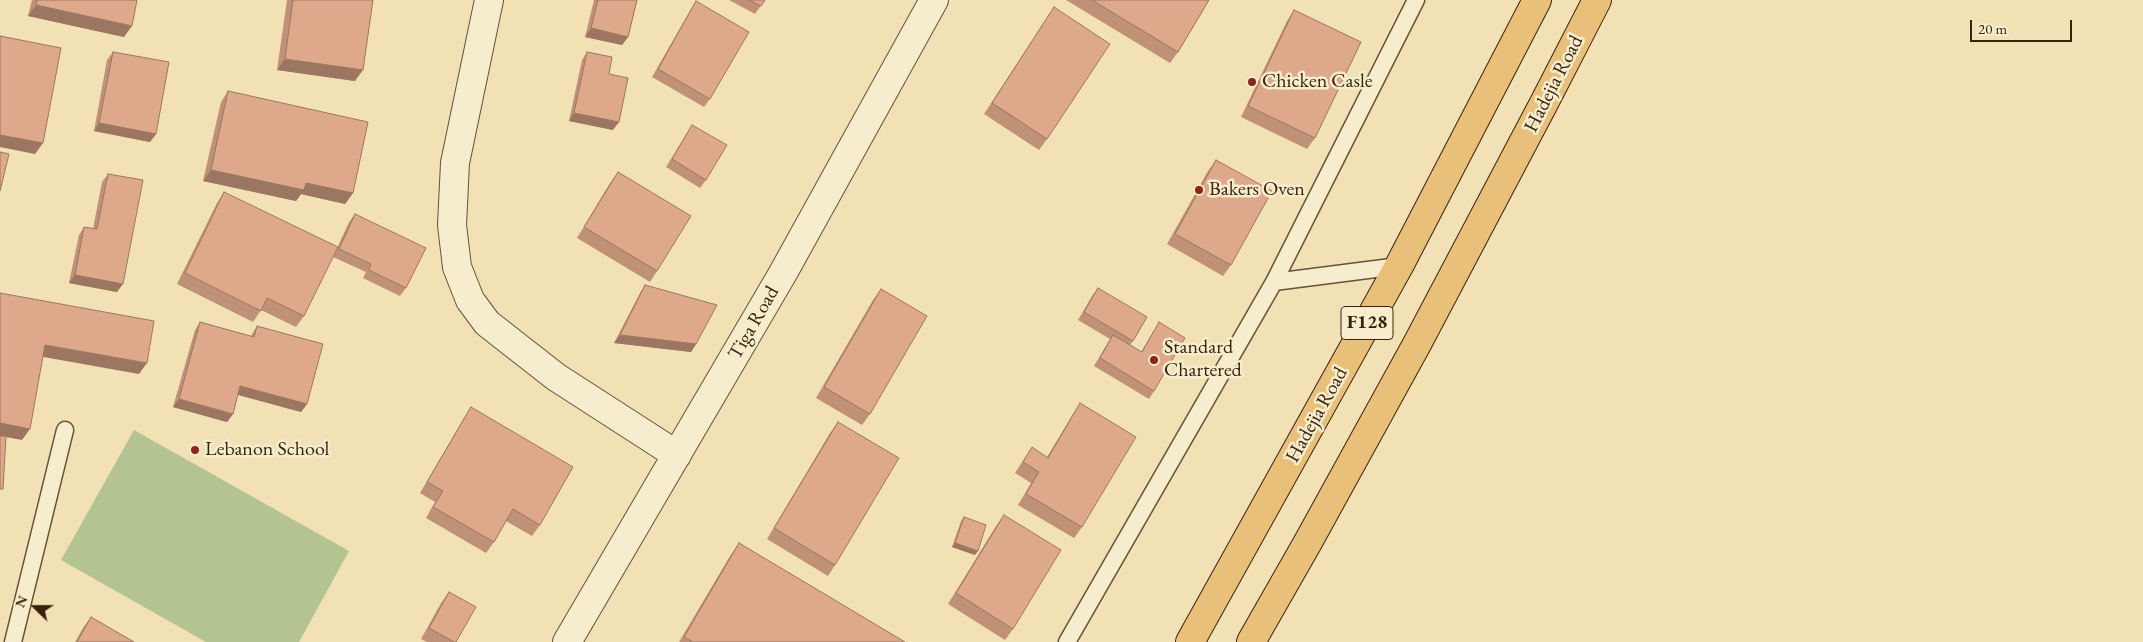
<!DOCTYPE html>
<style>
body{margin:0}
#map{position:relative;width:2143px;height:642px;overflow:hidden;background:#f1e1b4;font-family:"EB Garamond",serif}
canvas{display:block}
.north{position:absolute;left:10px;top:582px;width:50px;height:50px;-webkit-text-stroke:4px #f6ecce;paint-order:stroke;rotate:292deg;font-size:14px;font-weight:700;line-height:20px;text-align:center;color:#39220c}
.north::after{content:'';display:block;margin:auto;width:18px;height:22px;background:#39220c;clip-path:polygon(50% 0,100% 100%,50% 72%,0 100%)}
.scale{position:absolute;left:1970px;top:20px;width:102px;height:22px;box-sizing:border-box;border:2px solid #39220c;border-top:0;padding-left:6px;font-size:15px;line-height:18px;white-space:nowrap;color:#39220c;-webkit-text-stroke:4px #f6ecce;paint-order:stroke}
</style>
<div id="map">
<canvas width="2143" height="642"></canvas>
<div class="north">N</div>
<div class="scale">20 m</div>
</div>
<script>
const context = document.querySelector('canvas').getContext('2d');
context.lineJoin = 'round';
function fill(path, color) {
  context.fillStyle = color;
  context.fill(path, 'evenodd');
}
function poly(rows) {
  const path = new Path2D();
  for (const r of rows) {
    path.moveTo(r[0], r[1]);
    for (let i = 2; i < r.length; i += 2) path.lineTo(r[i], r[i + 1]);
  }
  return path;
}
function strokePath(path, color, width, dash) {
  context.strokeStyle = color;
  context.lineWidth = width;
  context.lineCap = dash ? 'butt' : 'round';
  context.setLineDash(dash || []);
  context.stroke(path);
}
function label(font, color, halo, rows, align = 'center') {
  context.font = font + ' "EB Garamond",serif';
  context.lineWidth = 5;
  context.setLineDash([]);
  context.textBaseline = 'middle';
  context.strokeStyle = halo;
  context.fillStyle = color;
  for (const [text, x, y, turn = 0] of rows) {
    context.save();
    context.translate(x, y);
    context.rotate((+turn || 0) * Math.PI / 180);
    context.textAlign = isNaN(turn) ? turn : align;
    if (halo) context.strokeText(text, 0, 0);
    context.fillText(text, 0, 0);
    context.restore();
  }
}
fill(poly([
 [134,430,349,551,299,642,206,642,61,560]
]), '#b3c492');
const lane = poly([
 [1274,282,1399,266],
 [13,642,65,430],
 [1067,642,1274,282,1416,0]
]);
const street = poly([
 [489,0,455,163,452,225,457,267,470,300,487,323,556,377,677,455],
 [567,642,783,273,934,0]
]);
const primary = poly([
 [1190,642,1399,266,1537,0],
 [1251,642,1308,542,1417,344,1544,103,1597,0]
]);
strokePath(lane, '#675236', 19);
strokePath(street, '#675236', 30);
strokePath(primary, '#39220c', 30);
strokePath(lane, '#f6ecce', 16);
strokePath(street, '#f6ecce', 28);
strokePath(primary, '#e8c07a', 28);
fill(poly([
 [32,0,137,0,124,37,28,16],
 [287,0,373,0,355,81,277,70],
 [594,0,637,0,628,37,622,45,585,37],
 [729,0,765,0,755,14],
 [1066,0,1209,0,1178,52,1170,63],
 [696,1,710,99,704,107,652,77,691,9],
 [1054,7,1047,139,1039,150,984,114],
 [1294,10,1315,138,1307,149,1241,117,1287,21],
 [113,52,156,134,150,142,94,131,107,60],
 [587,52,609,74,613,130,569,121,582,60],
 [228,91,353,193,345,204,301,194,296,201,203,181,221,102],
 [692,125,706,180,700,188,666,167],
 [1216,160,1231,265,1223,276,1167,244,1208,171],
 [618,172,657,271,650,282,577,238,610,183],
 [108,174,117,292,69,283,79,235,84,227,93,229,102,182],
 [224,192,304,316,296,327,261,310,253,322,177,284,217,203],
 [355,214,406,288,400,296,363,278,366,272,333,257,349,222],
 [645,285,696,344,691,352,614,343,640,293],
 [1098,288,1133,341,1130,345,1141,352,1159,322,1154,391,1149,399,1094,366,1110,339,1078,320,1092,296],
 [881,289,870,414,862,425,816,398,873,300],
 [200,322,251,337,252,334,257,326,307,404,301,412,238,395,233,414,227,422,173,407,195,330],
 [1080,403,1082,527,1074,538,1018,505,1031,483,1015,473,1032,447,1047,457,1073,414],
 [471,407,540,525,532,536,506,521,494,542,486,553,426,518,435,502,420,493,464,418],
 [838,422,835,565,828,576,767,539,830,433],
 [1004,515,1013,629,1005,640,948,604,996,526],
 [964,517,975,555,952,547,961,521],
 [739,543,905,642,679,642,730,556],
 [449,592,456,642,427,642,421,639,441,603],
 [91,617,134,642,75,642,83,628]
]), '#bf9177');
fill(poly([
 [36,5,132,26,124,37,28,16],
 [591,28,628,37,622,45,585,37],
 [285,59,363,70,355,81,277,70],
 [574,113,619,122,613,130,569,121],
 [99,123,156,134,150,142,94,131],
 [0,135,43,143,35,154,0,147],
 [211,170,306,183,353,193,345,204,301,194,296,201,203,181],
 [75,275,123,284,117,292,69,283],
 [620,335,696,344,691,352,614,343],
 [45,345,147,363,139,374,38,356],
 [240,386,307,404,301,412,235,394],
 [179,399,233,414,227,422,173,407],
 [0,423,30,429,22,440,0,436],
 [955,543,978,551,975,555,952,547]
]), '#9b7661');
const building = poly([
 [37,0,137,0,132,26,36,5,37,0],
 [293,0,373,0,363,70,285,59,293,0],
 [598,0,637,0,628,37,591,28,598,0],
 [749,0,765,0,761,6,749,0],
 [1092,0,1209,0,1178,52,1092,0],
 [696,1,749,32,710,99,658,69,696,1],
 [1054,7,1110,44,1047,139,992,103,1054,7],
 [1294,10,1361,42,1315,138,1248,106,1294,10],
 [0,36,61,48,43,143,0,135,0,36],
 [113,52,169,62,156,134,99,123,113,52],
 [587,52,612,57,609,74,628,78,619,122,574,113,587,52],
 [228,91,368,122,353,193,306,183,304,190,211,170,228,91],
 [692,125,727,145,706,180,672,159,692,125],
 [0,152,9,154,0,191,0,152],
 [1216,160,1272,191,1231,265,1175,234,1216,160],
 [618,172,691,216,657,271,584,227,618,172],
 [108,174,143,180,123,284,75,275,84,227,97,229,108,174],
 [224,192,338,247,304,316,267,298,261,311,185,273,224,192],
 [355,214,426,248,406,288,369,270,371,264,339,249,355,214],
 [645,285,717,305,696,344,620,335,645,285],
 [1098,288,1147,317,1133,341,1084,312,1098,288],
 [881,289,927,316,870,414,824,387,881,289],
 [0,293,154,321,147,363,45,345,30,429,0,423,0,293],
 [200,322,254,337,257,326,323,344,307,404,240,386,233,414,179,399,200,322],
 [1159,322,1185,338,1154,391,1100,358,1113,335,1142,352,1159,322],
 [1080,403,1136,437,1082,527,1026,494,1039,472,1023,462,1032,447,1048,458,1080,403],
 [471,407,573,467,540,525,513,509,494,542,433,507,443,491,427,482,471,407],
 [838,422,899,458,835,565,774,528,838,422],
 [0,436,6,436,3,489,0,489,0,436],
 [1004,515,1061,550,1013,629,956,593,1004,515],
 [964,517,986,525,978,551,955,543,964,517],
 [739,543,905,642,693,642,684,637,739,543],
 [449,592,476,607,456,642,454,642,429,628,449,592],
 [91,617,134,642,77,642,91,617]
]);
fill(building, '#dea98a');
strokePath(building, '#9b7661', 1);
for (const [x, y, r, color] of [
 [1252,82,5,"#8f2418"],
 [1199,190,5,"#8f2418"],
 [1154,360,5,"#8f2418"],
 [195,450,5,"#8f2418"]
]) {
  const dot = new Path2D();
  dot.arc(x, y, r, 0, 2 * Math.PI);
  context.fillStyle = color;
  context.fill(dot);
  strokePath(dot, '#f6ecce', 2);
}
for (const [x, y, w] of [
 [1367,323,52]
]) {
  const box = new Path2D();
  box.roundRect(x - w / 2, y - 16.5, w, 33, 4);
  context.fillStyle = '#f6ecce';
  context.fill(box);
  strokePath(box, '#39220c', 1);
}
label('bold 19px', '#39220c', null, [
 ["F128",1367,323]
]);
label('20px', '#39220c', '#f6ecce', [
 ["Chicken Casle",1262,82],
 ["Bakers Oven",1209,190],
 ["Standard",1164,348],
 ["Chartered",1164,371],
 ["Lebanon School",205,450]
], 'left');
label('20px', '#39220c', '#f6ecce', [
 ["Hadejia Road",1554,84,-63],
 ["Tiga Road",754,323,-60],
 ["Hadejia Road",1317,415,-61]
]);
</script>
